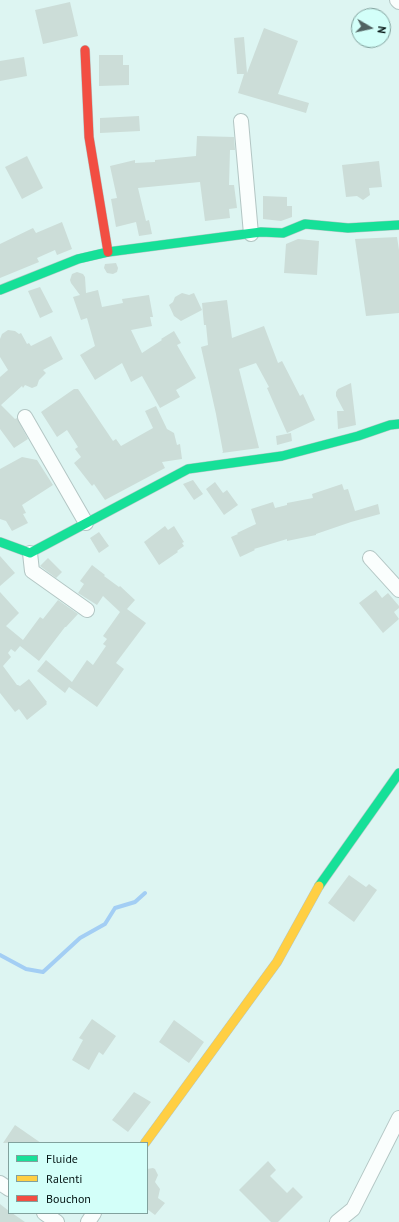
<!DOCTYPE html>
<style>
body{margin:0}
#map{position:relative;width:399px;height:1222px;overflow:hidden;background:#ddf5f2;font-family:"PT Sans",sans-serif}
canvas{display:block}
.legend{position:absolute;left:8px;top:1142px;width:140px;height:72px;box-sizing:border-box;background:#d3fff9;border:1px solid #81a19d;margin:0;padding:5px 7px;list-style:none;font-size:12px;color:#051514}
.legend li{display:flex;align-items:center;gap:8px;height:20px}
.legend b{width:20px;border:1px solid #81a19d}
.north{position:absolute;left:351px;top:8px;width:40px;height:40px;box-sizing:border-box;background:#d3fff9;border:1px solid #81a19d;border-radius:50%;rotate:99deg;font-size:11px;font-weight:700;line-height:16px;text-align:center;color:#051514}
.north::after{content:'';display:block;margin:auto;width:14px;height:18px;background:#516362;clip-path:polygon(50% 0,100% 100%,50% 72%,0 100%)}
</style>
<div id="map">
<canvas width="399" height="1222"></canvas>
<ul class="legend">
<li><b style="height:5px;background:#16e098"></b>Fluide</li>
<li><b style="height:5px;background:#ffcf43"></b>Ralenti</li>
<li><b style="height:5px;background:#f24e42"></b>Bouchon</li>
</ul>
<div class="north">N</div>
</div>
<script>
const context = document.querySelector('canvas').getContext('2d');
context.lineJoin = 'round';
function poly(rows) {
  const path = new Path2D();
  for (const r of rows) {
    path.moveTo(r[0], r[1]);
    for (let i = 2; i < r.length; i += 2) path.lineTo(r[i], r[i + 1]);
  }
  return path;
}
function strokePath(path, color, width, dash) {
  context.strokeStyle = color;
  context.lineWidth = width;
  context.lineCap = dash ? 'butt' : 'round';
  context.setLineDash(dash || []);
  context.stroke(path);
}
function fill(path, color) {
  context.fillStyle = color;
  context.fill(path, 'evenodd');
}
strokePath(poly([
 [0,955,26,969,43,972,80,938,105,924,115,908,135,902,145,893]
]), '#a3cef4', 4);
fill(poly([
 [70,2,78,36,43,44,35,10],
 [264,28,298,41,278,94,309,103,306,113,238,93,244,74,237,74,234,38,244,37,247,73],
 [99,55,123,55,123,65,129,65,129,85,99,86],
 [24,57,27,76,0,81,0,61],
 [139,116,140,131,100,133,100,118],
 [197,136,234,137,235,150,230,150,229,185,234,185,237,208,229,209,230,218,205,221,200,182,138,188,146,221,149,220,152,234,139,236,136,222,116,227,111,199,117,198,110,166,135,160,135,163,155,162,155,160,196,156],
 [27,156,43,188,22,199,5,167],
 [379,161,382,187,369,188,370,195,363,200,357,196,346,197,342,165],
 [263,196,287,197,287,206,292,206,292,217,281,221,263,219],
 [62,222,72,249,57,255,55,250,37,258,39,262,0,278,0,244,33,228,36,233],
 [397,237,399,250,399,313,366,316,355,239],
 [298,239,319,241,317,275,284,273,286,244],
 [116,263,118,268,117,272,113,274,107,273,104,268,105,264],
 [77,272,83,274,85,277,86,293,98,290,102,307,123,303,122,299,149,295,153,317,150,317,152,326,131,330,142,353,162,340,161,339,174,331,181,343,177,345,196,378,176,390,180,397,160,408,142,376,131,382,122,363,95,380,80,355,95,346,87,318,81,320,73,297,80,295,71,283,70,280,72,274],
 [40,287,53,312,40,318,28,291],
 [182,293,189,295,194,293,202,310,181,321,174,316,169,305,173,302,175,297],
 [227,300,232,338,264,326,278,363,282,361,300,396,303,394,315,420,287,433,267,388,269,387,256,363,239,369,259,448,222,453,223,452,216,414,201,347,208,345,206,325,204,325,202,303],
 [8,330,15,331,19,334,21,333,27,344,29,343,31,346,51,336,63,359,43,370,46,373,39,380,37,386,32,388,25,385,23,388,22,386,1,405,15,419,17,418,28,439,14,448,0,429,0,377,8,370,0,357,0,339,2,334],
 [351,383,356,425,338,429,337,411,344,411,336,396,336,392,338,389],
 [74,389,78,389,113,441,116,439,121,446,153,428,145,411,156,406,167,429,174,433,177,445,180,444,182,459,162,462,165,468,105,500,94,484,92,486,74,463,81,457,75,449,78,447,67,430,57,437,41,412],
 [291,433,292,441,277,445,276,436],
 [22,457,37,460,53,485,22,505,26,513,23,514,28,523,12,531,6,521,0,519,0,469],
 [193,480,203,494,194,500,183,484],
 [215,482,223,493,227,490,238,505,224,515,206,489],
 [342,484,344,490,348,489,355,511,378,504,380,514,351,522,316,534,316,535,287,541,287,539,254,549,255,550,240,557,231,537,238,534,237,533,256,524,251,509,273,502,275,508,287,505,287,503,313,498,312,494],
 [165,526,168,530,174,526,184,542,182,543,184,546,177,551,178,552,159,565,144,542],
 [99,532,109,546,99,553,90,538],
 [0,556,15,573,0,586],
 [48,558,62,572,56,578,40,566],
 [92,565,105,575,104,576,119,587,120,586,135,600,127,609,146,623,116,663,124,669,97,707,69,687,65,693,37,671,46,660,72,682,87,660,93,665,106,646,103,644,107,639,103,636,120,612,103,596,97,605,78,593,84,584,80,581],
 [376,590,382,598,388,593,399,606,399,608,394,612,399,619,383,633,359,603],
 [0,592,19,613,6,626,23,640,40,617,43,619,58,600,78,614,66,627,65,627,39,661,20,646,15,652,11,649,8,653,11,657,3,666,17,685,18,685,20,686,29,679,47,702,46,703,47,704,27,720,19,709,15,712,0,693],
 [349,875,366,887,369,884,377,890,354,922,328,903],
 [92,1019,116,1036,103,1055,99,1052,89,1070,72,1060,83,1040,79,1038],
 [174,1020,204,1042,189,1063,159,1042],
 [134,1092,151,1102,128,1132,112,1120],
 [15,1125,41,1143,3,1143],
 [268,1161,276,1170,270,1176,287,1193,293,1187,303,1197,278,1222,271,1222,239,1190],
 [153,1168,155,1169,158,1175,155,1182,160,1189,158,1198,165,1203,155,1215,147,1209,147,1169],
 [0,1204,9,1211,9,1213,12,1213,25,1222,0,1222]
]), '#ccddd8');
const street = poly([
 [397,0,399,2],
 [241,121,251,234],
 [25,417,86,523],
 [30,553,32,571,87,610],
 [370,558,399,590],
 [0,1183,9,1189],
 [44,1213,57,1222],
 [88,1222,94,1213],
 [337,1222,353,1209,399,1118]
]);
const fast = poly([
 [0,290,78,259,108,252,261,232,283,233,305,224,348,228,399,225],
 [0,542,30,553,188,469,282,456,358,436,390,425,399,424],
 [319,886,399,773]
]);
const slow = poly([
 [145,1143,277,962,319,886]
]);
const jam = poly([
 [85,50,89,137,108,252]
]);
strokePath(street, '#b3c6c4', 16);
strokePath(fast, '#b3c6c4', 10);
strokePath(slow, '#b3c6c4', 10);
strokePath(jam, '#b3c6c4', 10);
strokePath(street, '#fafefd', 14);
strokePath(fast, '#16e098', 9);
strokePath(slow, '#ffcf43', 9);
strokePath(jam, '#f24e42', 9);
</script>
